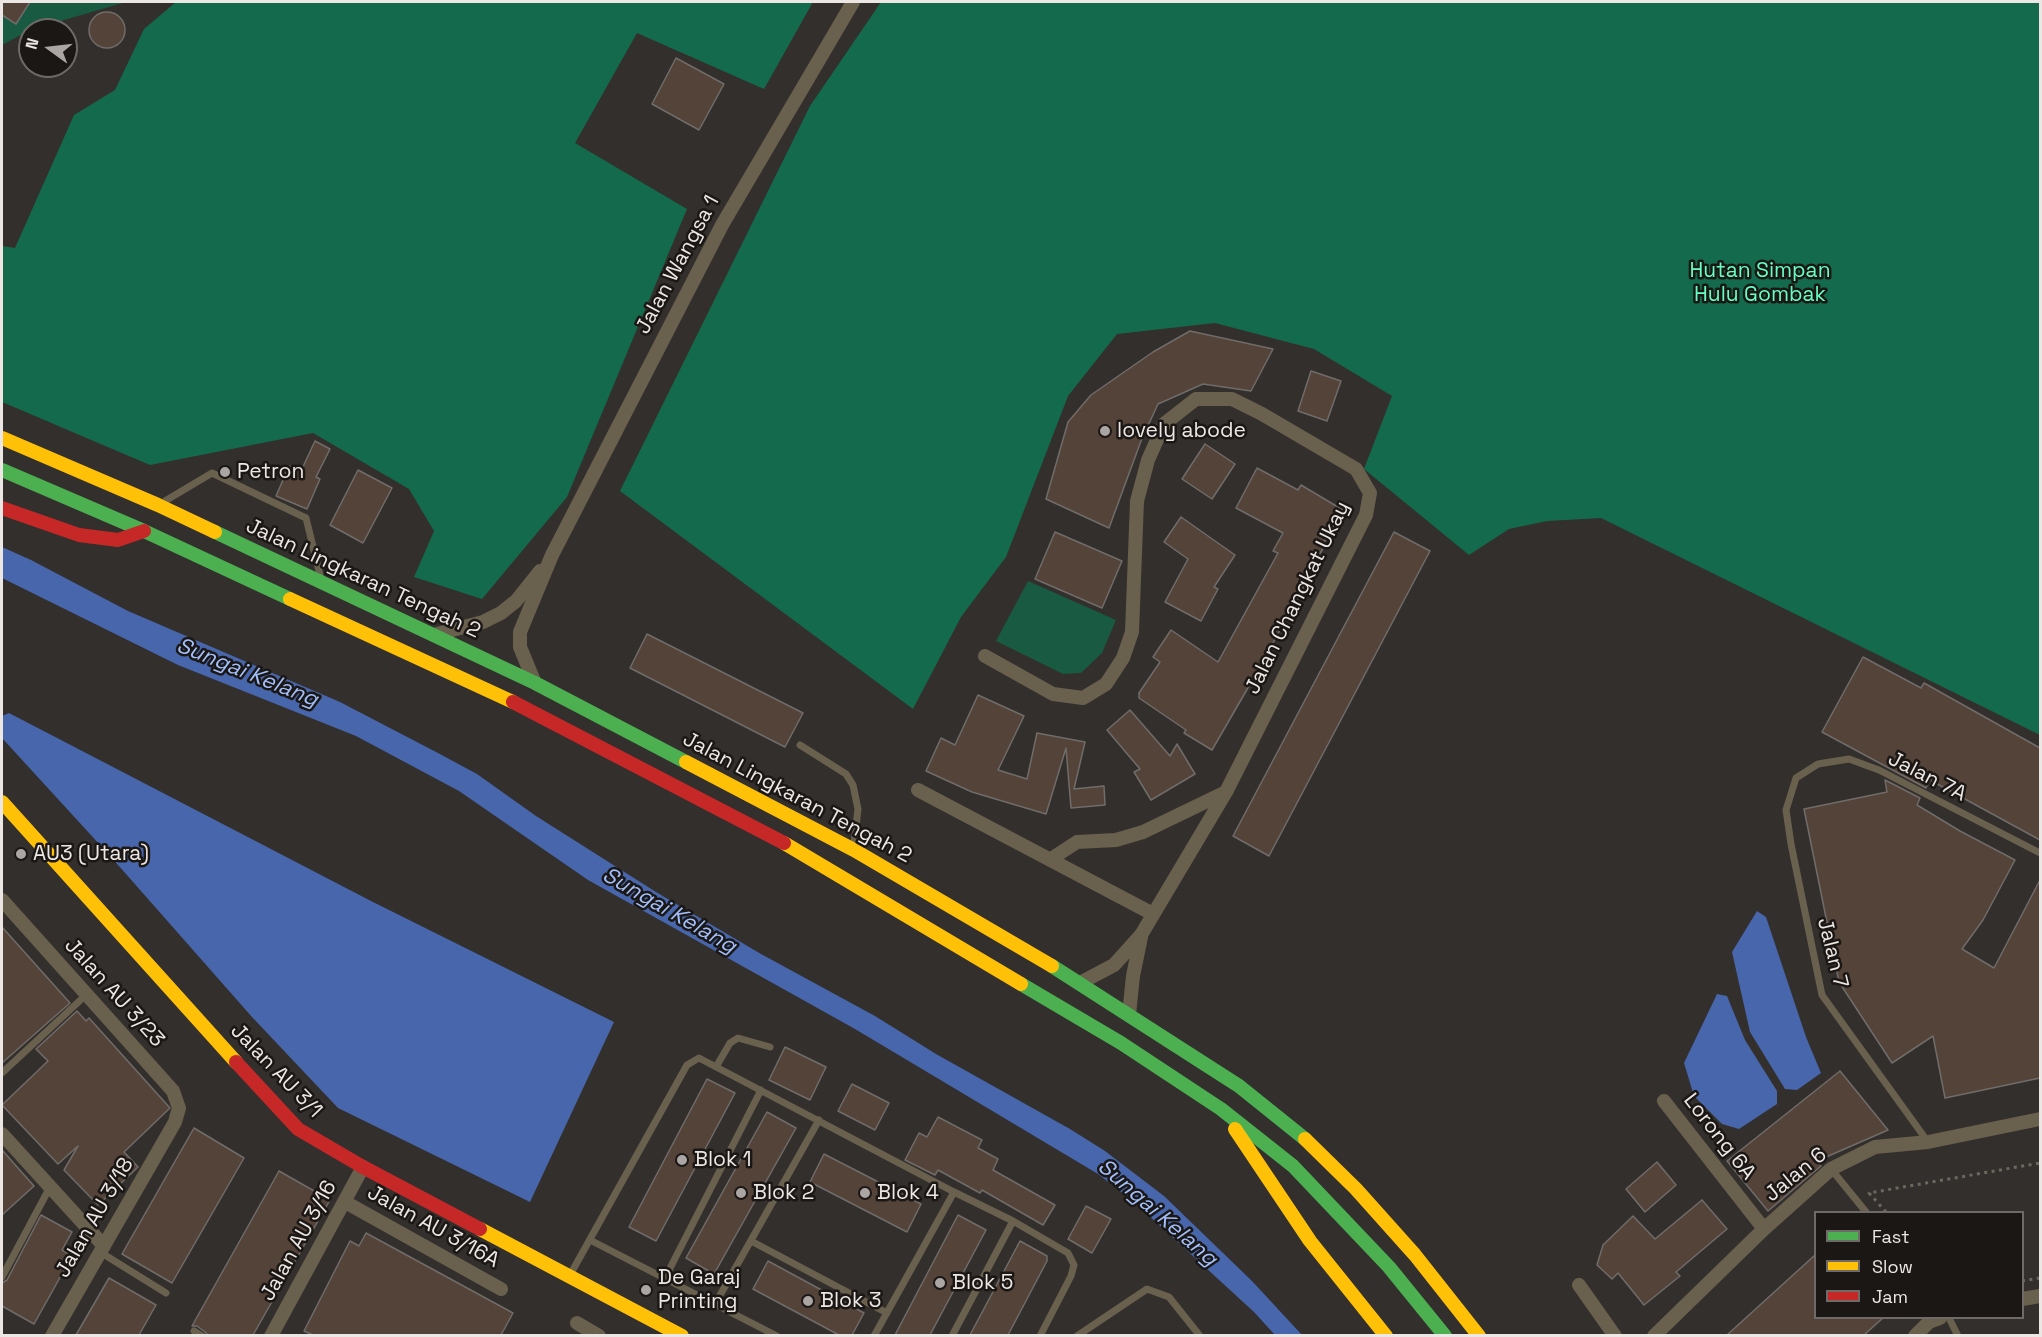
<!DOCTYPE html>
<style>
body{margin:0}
#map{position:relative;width:2042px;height:1337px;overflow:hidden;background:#332f2d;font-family:"Space Grotesk",sans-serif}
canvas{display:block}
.frame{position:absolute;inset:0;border:3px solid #ece6e4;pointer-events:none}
.legend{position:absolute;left:1814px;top:1211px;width:210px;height:108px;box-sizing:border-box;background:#1b1715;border:2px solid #6f6a68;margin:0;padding:8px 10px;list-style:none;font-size:18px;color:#ece6e4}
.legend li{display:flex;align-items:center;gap:12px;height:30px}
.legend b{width:30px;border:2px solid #6f6a68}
.north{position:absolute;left:18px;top:18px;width:60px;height:60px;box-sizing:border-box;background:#1b1715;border:2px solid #6f6a68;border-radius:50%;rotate:285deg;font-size:16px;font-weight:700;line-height:24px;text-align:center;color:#ece6e4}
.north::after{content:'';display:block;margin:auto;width:21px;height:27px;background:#aba6a4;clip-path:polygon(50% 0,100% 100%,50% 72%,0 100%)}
</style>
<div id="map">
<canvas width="2042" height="1337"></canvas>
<div class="frame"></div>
<ul class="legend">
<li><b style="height:8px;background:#4caf50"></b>Fast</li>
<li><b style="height:8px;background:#ffc107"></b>Slow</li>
<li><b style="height:8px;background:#c62828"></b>Jam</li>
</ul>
<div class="north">N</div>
</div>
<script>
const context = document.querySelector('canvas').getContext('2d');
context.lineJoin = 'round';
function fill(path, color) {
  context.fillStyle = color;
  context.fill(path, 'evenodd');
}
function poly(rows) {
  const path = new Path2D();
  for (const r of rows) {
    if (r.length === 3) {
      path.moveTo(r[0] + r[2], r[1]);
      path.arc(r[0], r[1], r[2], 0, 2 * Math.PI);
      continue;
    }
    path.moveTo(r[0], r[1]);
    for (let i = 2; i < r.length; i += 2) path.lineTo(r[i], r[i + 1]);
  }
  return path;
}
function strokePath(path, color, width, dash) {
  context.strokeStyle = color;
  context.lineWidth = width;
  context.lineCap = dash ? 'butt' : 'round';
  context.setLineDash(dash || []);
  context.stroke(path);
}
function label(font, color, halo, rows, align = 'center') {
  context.font = font + ' "Space Grotesk",sans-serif';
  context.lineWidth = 5;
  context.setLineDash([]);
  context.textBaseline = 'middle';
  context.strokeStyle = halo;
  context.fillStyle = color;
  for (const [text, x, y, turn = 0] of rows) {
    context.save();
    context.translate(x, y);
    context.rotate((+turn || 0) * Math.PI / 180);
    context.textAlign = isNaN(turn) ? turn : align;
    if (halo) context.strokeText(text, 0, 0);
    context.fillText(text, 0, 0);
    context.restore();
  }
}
fill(poly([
 [2,2,126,2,30,30,2,45],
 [1028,581,1116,620,1102,653,1081,673,1063,674,996,641]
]), '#185a42');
fill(poly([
 [176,2,813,2,764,89,637,33,575,143,687,209,567,497,482,599,414,577,434,531,409,489,313,433,150,465,2,402,2,246,15,248,74,115,115,90,144,29],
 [881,2,2040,2,2040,735,1601,518,1547,521,1509,529,1469,555,1364,469,1392,396,1314,349,1215,323,1117,334,1068,396,1006,557,961,617,913,709,620,491,810,106]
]), '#146a4d');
fill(poly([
 [2,547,31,560,128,611,340,702,438,753,477,774,536,816,656,892,761,954,875,1016,936,1054,1070,1129,1105,1151,1164,1196,1252,1281,1302,1335,1275,1335,1254,1312,1133,1201,1098,1174,855,1029,588,880,459,791,356,736,178,665,2,578],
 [9,713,371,901,614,1022,530,1202,338,1108,252,1017,111,857,2,738,2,716],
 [1757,911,1766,917,1806,1037,1821,1073,1797,1090,1785,1089,1750,1032,1732,952],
 [1717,994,1727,996,1745,1040,1777,1091,1777,1104,1739,1129,1722,1124,1694,1096,1684,1063]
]), '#4766ab');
const building = poly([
 [2,2,30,2,16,24,2,15,2,2],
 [107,30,18],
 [676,58,724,84,699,130,652,104,676,58],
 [1190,331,1273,349,1251,391,1203,384,1158,404,1141,441,1109,528,1046,499,1068,422,1091,395,1153,352,1190,331],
 [1311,371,1341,381,1327,421,1298,411,1311,371],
 [315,441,330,449,316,477,320,479,307,509,276,496,289,466,301,471,315,441],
 [1205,444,1235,464,1212,499,1182,479,1205,444],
 [1257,468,1298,490,1301,485,1343,510,1323,544,1325,545,1304,581,1306,582,1260,667,1212,750,1184,733,1186,730,1139,698,1139,693,1160,662,1153,657,1171,630,1218,662,1278,553,1273,551,1283,533,1236,508,1257,468],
 [358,470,392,488,363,543,330,525,358,470],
 [1181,517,1235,555,1214,587,1218,589,1201,621,1165,602,1188,559,1164,542,1181,517],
 [1055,532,1122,561,1102,608,1035,579,1055,532],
 [1394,532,1430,551,1269,856,1233,836,1394,532],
 [647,634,803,713,785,747,630,668,647,634],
 [1863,657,1921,688,1924,683,2040,748,2040,840,1930,780,1926,788,1822,732,1863,657],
 [978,695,1024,716,998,770,1027,779,1037,733,1085,742,1074,789,1104,786,1105,805,1071,808,1066,748,1046,814,972,792,926,771,941,738,955,745,978,695],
 [1130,710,1170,756,1177,744,1195,774,1151,800,1134,772,1140,769,1107,730,1130,710],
 [1885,780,1920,798,1917,805,1960,831,2015,860,1983,920,1962,949,1994,968,2040,880,2040,1078,1945,1098,1933,1036,1892,1063,1839,982,1804,809,1887,792,1885,780],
 [2,927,70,1003,2,1063,2,927],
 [77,1011,86,1021,89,1018,170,1108,124,1152,138,1167,98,1205,64,1170,78,1146,58,1164,2,1105,48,1061,36,1049,77,1011],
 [785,1047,826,1067,810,1100,769,1080,785,1047],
 [1840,1071,1888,1130,1817,1161,1821,1166,1768,1211,1727,1161,1840,1071],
 [707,1079,735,1093,656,1241,629,1227,707,1079],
 [852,1084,889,1103,875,1130,838,1111,852,1084],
 [767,1112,796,1128,714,1274,686,1258,767,1112],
 [938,1117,982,1140,978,1148,998,1159,993,1170,1055,1205,1043,1225,982,1190,980,1193,938,1170,935,1175,905,1160,919,1133,927,1137,938,1117],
 [194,1128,244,1158,172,1283,122,1254,194,1128],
 [2,1150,34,1186,2,1215,2,1150],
 [824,1154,921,1204,907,1232,810,1182,824,1154],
 [1657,1162,1676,1185,1645,1212,1626,1189,1657,1162],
 [279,1171,330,1200,253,1335,208,1335,205,1332,197,1326,192,1326,279,1171],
 [1702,1200,1727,1229,1676,1272,1680,1276,1644,1305,1618,1273,1612,1279,1597,1265,1603,1245,1633,1216,1655,1239,1702,1200],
 [1086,1206,1111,1219,1092,1253,1068,1239,1086,1206],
 [41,1215,72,1232,62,1250,72,1256,34,1324,2,1306,2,1283,7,1280,41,1215],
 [958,1215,986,1230,930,1335,895,1335,958,1215],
 [366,1233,513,1313,501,1335,313,1335,304,1331,350,1241,359,1246,366,1233],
 [1020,1241,1047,1256,1047,1261,1008,1335,970,1335,1020,1241],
 [1815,1255,1815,1317,1884,1317,1864,1335,1727,1335,1815,1255],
 [768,1261,864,1313,852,1335,839,1335,753,1289,768,1261],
 [109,1278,156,1305,139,1335,76,1335,109,1278]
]);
fill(building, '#544338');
strokePath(building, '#706c6a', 1.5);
strokePath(poly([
 [1886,1212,1869,1193,2040,1163],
 [2022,1281,2040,1278]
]), '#6d685d', 3, [3, 4.5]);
strokePath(poly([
 [165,501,212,473,306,518,320,575],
 [800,745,846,774,853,785,858,809,854,844],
 [716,1067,730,1043,738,1038,770,1047],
 [2,1073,87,994],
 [1928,1142,1822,995,1791,844,1786,810,1796,778,1818,764,1849,759,1879,770,2040,853],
 [1831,1169,1866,1212],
 [590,1240,777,1336],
 [751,1241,887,1313],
 [100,1252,166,1293],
 [570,1275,687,1065,699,1058,954,1192,1013,1221,1068,1253,1074,1265,1071,1276,1040,1336],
 [2,1277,50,1187],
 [665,1278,761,1090],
 [715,1304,819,1120],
 [1949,1318,1958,1336],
 [194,1331,202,1336],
 [874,1336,954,1192],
 [952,1336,1013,1221],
 [1077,1336,1147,1289,1169,1297,1200,1336]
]), '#69604e', 7);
strokePath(poly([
 [437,634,483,622,501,613,516,601,540,571],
 [985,656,1053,694,1083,698,1106,684,1123,658,1132,632,1137,501,1148,460,1164,424,1196,399,1232,399,1262,414,1356,469,1370,493,1366,515,1226,792,1141,935,1114,965,1080,983],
 [534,681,520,647,520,632,552,555,722,225,853,2],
 [918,790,1153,914],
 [1051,859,1077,842,1116,840,1143,832,1226,792],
 [2,900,173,1091,179,1108,175,1122,52,1336],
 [1129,1015,1133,976,1141,937],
 [1664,1101,1764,1229],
 [2,1134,104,1246],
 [345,1202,501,1289],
 [1579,1285,1615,1336],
 [2022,1299,2040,1296],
 [577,1323,599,1336],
 [271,1336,363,1167],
 [1654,1336,1764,1229,1831,1169,1875,1147,1928,1142,2040,1119],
 [1915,1336,1929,1322,1940,1318]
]), '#69604e', 14);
strokePath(poly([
 [2,470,144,531,290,599],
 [215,532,535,683,686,762],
 [1052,966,1239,1086,1305,1139],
 [1021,984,1121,1043,1221,1109,1293,1166,1389,1267,1445,1336]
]), '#4caf50', 14);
strokePath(poly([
 [2,438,158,505,215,532],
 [290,599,513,702],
 [686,762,854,850,1052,966],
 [2,802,236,1062],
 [784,843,1021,984],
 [1235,1129,1310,1241,1386,1336],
 [1305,1139,1356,1189,1415,1255,1479,1336],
 [480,1229,682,1336]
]), '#ffc107', 14);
strokePath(poly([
 [2,508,79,535,118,540,144,531],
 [513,702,784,843],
 [236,1062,298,1129,363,1167,480,1229]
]), '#c62828', 14);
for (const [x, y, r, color] of [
 [1105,431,6,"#aba6a4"],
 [225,472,6,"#aba6a4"],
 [21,854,6,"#aba6a4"],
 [682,1160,6,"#aba6a4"],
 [741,1193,6,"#aba6a4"],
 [865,1193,6,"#aba6a4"],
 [940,1283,6,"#aba6a4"],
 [646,1290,6,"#aba6a4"],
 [808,1301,6,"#aba6a4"]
]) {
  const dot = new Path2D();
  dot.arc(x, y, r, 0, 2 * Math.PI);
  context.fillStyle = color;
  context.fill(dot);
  strokePath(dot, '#1b1715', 2);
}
label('21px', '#ece6e4', '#1b1715', [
 ["Jalan Wangsa 1",678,265,-62],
 ["Jalan Lingkaran Tengah 2",363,579,25],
 ["Jalan Changkat Ukay",1298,598,-64],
 ["Jalan 7A",1927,777,27],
 ["Jalan Lingkaran Tengah 2",797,798,28],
 ["Jalan 7",1832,953,76],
 ["Jalan AU 3/23",114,993,48],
 ["Jalan AU 3/1",276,1071,46],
 ["Lorong 6A",1719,1137,52],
 ["Jalan 6",1796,1175,-39],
 ["Jalan AU 3/18",95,1218,-60],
 ["Jalan AU 3/16A",433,1227,29],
 ["Jalan AU 3/16",299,1241,-61]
]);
label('21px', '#65ffc2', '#1b1715', [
 ["Hutan Simpan",1760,271],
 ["Hulu Gombak",1760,295]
]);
label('21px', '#ece6e4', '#1b1715', [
 ["lovely abode",1117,431],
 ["Petron",237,472],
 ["AU3 (Utara)",33,854],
 ["Blok 1",694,1160],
 ["Blok 2",753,1193],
 ["Blok 4",877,1193],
 ["De Garaj",658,1278],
 ["Printing",658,1302],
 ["Blok 5",952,1283],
 ["Blok 3",820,1301]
], 'left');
label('italic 22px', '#a1bffc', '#1b1715', [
 ["Sungai Kelang",247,673,22],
 ["Sungai Kelang",669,911,30],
 ["Sungai Kelang",1157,1213,41]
]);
</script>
